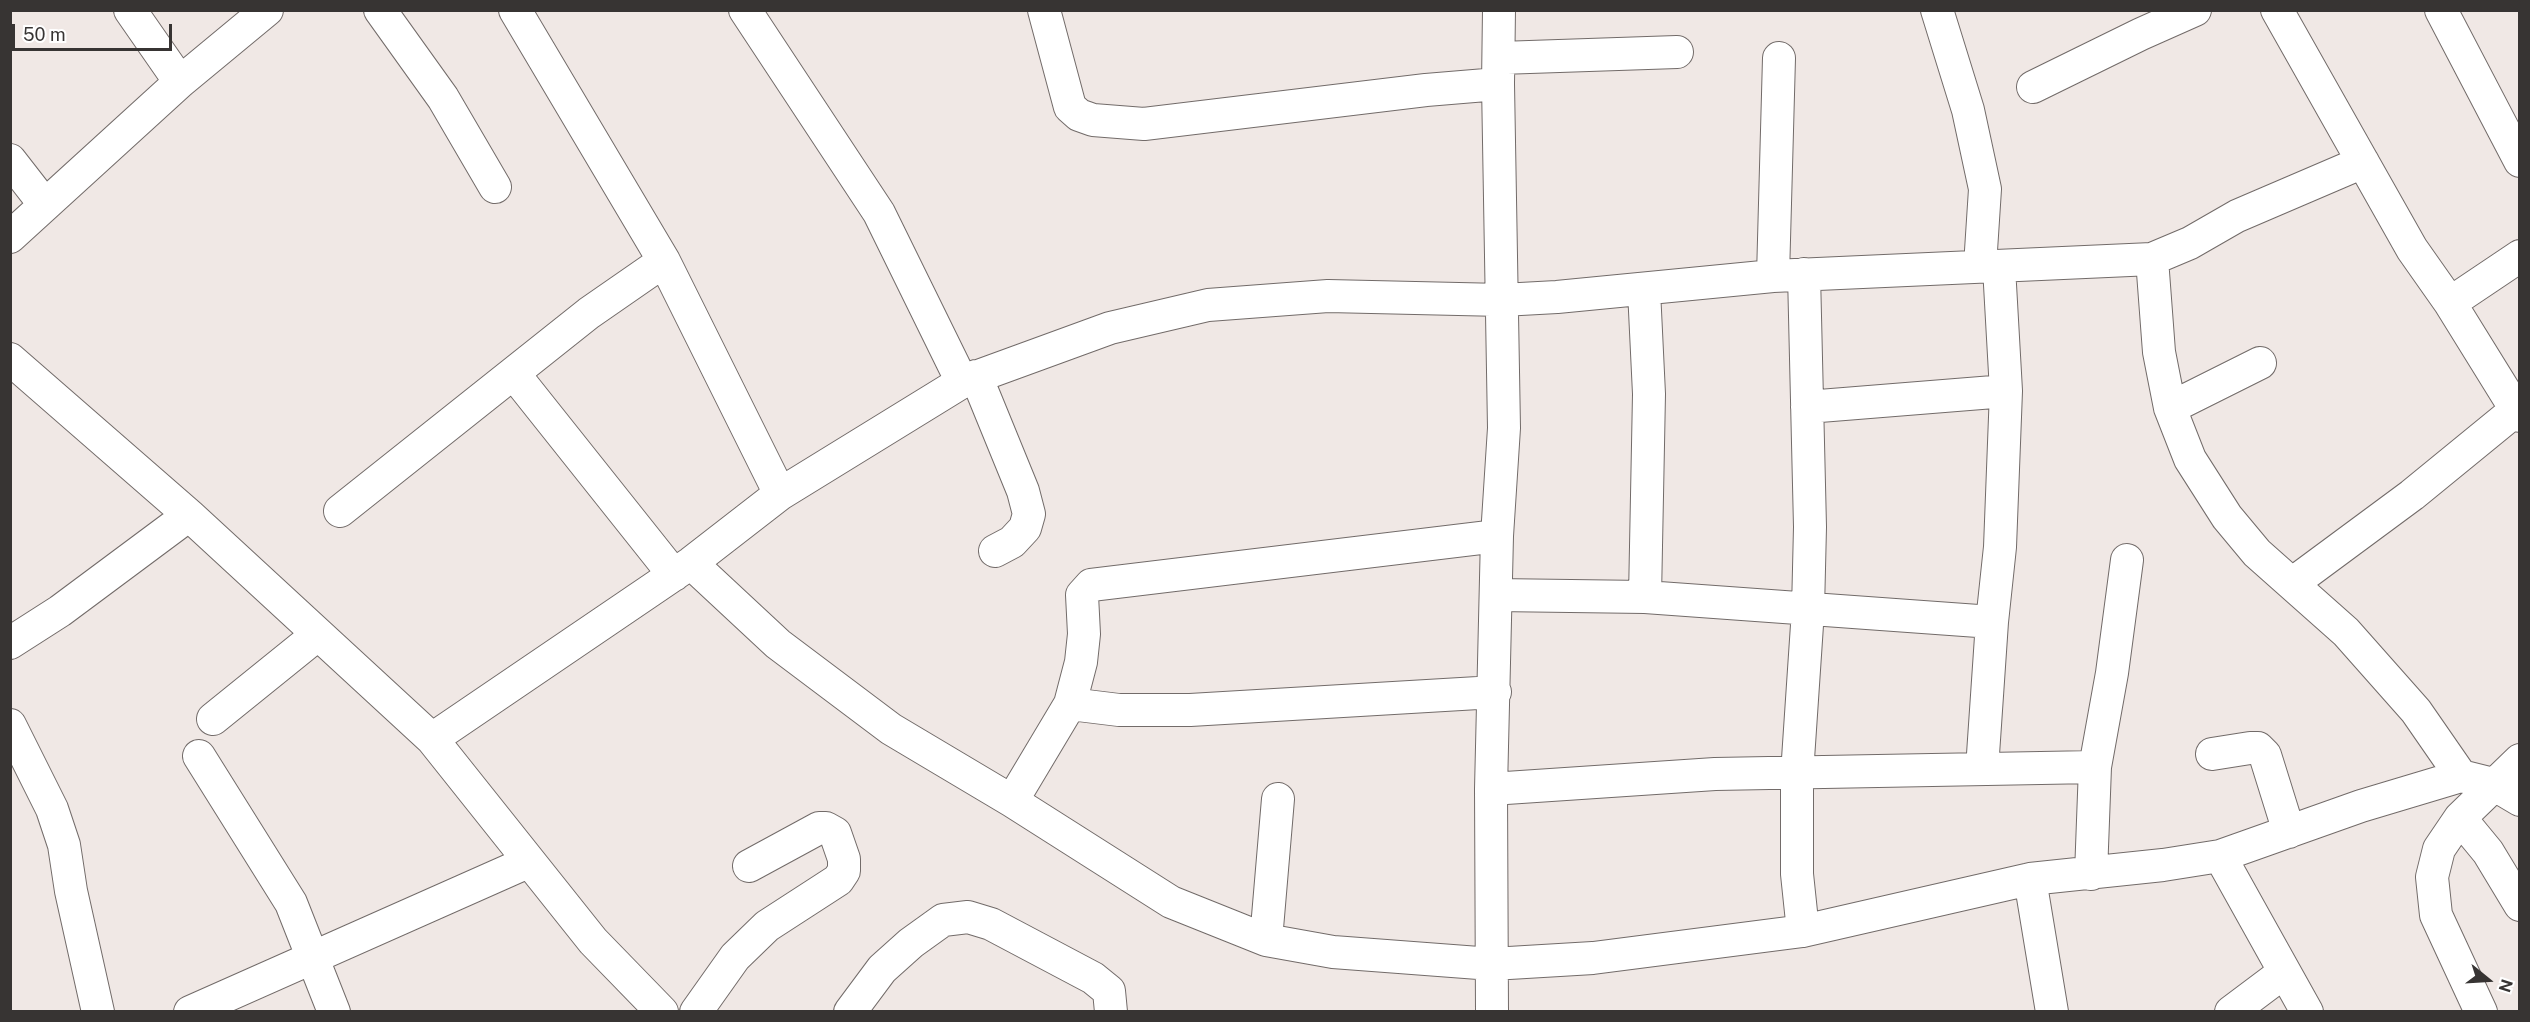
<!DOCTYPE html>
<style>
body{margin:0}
#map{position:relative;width:2530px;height:1022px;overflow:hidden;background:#f0e8e5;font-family:"Public Sans",sans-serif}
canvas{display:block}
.frame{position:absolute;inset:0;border:12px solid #373433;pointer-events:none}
.north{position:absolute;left:2458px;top:950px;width:60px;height:60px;-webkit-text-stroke:4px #fff;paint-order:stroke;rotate:108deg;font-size:16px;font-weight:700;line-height:24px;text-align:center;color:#373433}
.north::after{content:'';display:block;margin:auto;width:21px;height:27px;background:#373433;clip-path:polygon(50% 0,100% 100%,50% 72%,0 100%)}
.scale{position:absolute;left:12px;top:24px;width:160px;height:27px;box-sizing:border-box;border:3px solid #373433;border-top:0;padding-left:8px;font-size:18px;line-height:21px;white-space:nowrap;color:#373433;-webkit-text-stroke:4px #fff;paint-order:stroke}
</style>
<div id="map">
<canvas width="2530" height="1022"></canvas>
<div class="frame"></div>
<div class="north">N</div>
<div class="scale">50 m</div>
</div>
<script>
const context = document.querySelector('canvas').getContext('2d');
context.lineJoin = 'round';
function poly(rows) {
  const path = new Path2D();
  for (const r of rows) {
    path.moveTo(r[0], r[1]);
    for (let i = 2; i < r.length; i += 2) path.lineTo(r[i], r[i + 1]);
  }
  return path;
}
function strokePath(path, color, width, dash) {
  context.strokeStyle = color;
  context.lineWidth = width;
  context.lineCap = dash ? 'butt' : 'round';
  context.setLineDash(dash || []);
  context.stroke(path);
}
const minor = poly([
 [130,10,180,82],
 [380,10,443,98,495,187],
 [515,10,664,261,780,494],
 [745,10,879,213,962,382],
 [1044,10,1070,107,1079,115,1093,120,1144,124,1426,90,1498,84],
 [1937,10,1968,110,1985,189,1980,266],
 [2277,10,2412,249,2450,303,2520,416],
 [2441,10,2520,161],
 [1500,58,1677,52],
 [2033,87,2141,34,2195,10],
 [10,160,45,205],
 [2363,162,2237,216,2190,243,2152,259,2159,352,2170,408,2190,459,2227,517,2257,553,2346,632,2416,711,2461,776,2493,784,2520,800],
 [10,237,180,82,267,10],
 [1773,276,1779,58],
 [1644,290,1649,394,1645,597],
 [2450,303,2520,256],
 [10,359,189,515,432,739,593,941,662,1012],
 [514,374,674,575],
 [976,376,1023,491,1029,514,1025,528,1012,542,995,551],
 [1807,407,2006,391],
 [2170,408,2260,363],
 [340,511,589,313,664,261],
 [691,563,778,644,891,729,1012,801,1171,902,1266,940,1333,952,1492,964,1593,958,1803,931,2030,879,2163,865,2220,856,2361,806,2461,776],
 [2293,583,2412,495,2516,410],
 [1496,595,1645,597,1992,622],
 [10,643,60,611,189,515],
 [1495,692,1190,710,1119,710,1070,704,1081,662,1084,634,1082,595,1091,585,1497,536],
 [213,719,317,635],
 [10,725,52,809,64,845,71,891,98,1012],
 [432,739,691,563,780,494,962,382,1110,328,1208,305,1328,296,1502,300,1557,297,1773,276,2152,259],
 [2212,754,2250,748,2258,748,2265,755,2289,832],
 [199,756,291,903,334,1012],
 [1982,769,1992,622,2000,547,2006,391,1999,267],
 [1491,789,1715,774,2095,767],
 [1012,801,1070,704],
 [2460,818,2488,852,2520,905],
 [2220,856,2307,1012],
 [2091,874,2095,767,2112,673,2127,560],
 [2030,879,2052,1012],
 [1803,931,1797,874,1797,774,1808,610,1810,527,1804,274],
 [1266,940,1278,799],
 [190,1012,528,862],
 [696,1012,735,957,767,926,838,880,844,871,844,859,835,833,826,828,819,828,749,866],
 [850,1012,882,969,911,943,943,920,968,917,991,924,1093,978,1109,991,1111,1012],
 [1492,1012,1491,789,1497,536,1504,428,1498,84,1499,10],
 [2231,1012,2283,973],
 [2481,1012,2436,915,2432,877,2439,849,2460,818,2520,760]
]);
strokePath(minor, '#726b69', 34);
strokePath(minor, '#fff', 32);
</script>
